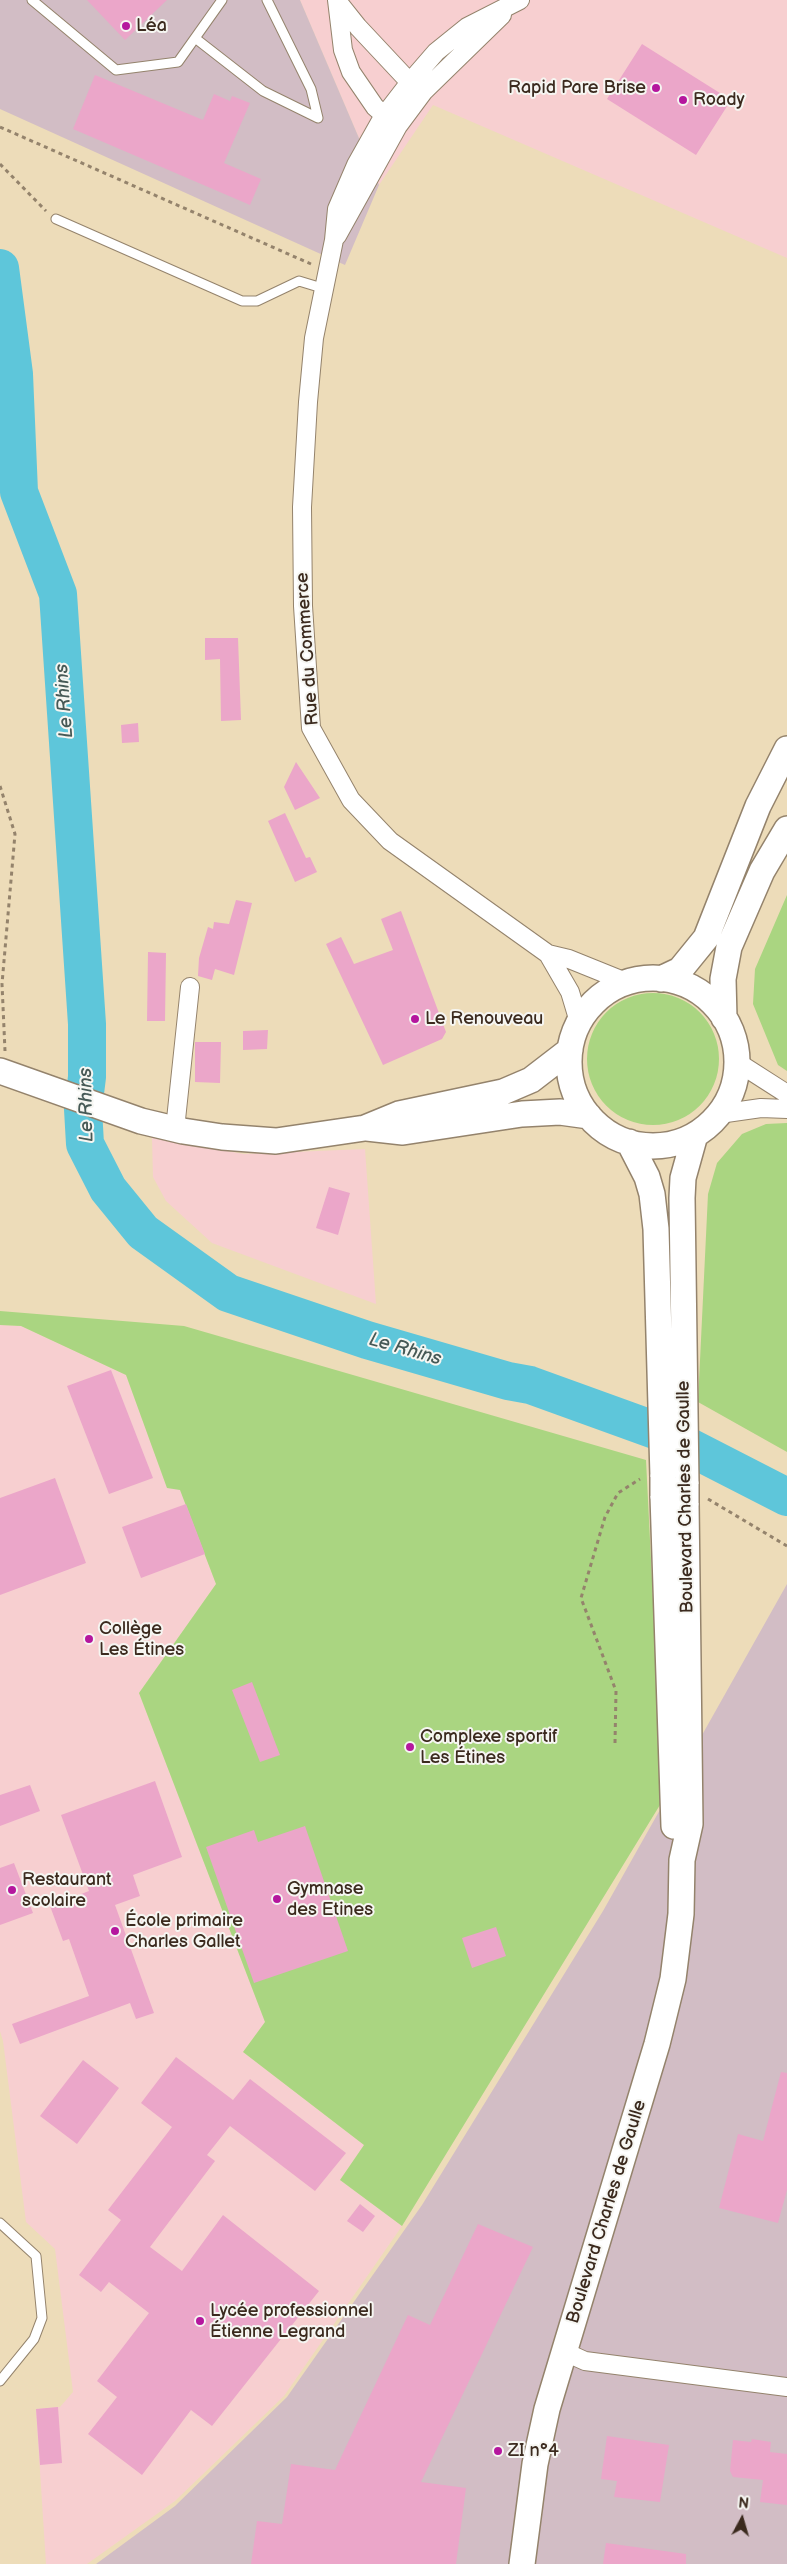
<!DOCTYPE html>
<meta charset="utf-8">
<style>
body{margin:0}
#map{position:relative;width:787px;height:2564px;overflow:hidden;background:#eddcb9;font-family:"Balsamiq Sans",sans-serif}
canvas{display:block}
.north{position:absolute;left:717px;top:2494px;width:50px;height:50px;-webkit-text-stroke:4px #f6f6f2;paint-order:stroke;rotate:6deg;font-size:14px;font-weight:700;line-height:20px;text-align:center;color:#3b2a1e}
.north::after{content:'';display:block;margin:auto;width:18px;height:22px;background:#3b2a1e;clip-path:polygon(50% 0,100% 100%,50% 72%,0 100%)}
</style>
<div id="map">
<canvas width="787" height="2564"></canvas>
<div class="north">N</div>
</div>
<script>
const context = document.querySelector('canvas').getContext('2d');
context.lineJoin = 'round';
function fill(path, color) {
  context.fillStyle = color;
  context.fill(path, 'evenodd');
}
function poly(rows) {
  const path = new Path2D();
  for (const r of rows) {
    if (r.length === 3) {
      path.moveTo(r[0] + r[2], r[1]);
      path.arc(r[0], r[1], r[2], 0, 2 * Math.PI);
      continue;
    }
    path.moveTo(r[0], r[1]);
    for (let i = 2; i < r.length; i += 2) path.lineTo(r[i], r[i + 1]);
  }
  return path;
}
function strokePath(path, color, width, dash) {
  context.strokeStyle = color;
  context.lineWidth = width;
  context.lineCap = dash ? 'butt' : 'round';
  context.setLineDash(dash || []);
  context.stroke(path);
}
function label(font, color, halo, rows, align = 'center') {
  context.font = font + ' "Balsamiq Sans",sans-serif';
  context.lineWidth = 4;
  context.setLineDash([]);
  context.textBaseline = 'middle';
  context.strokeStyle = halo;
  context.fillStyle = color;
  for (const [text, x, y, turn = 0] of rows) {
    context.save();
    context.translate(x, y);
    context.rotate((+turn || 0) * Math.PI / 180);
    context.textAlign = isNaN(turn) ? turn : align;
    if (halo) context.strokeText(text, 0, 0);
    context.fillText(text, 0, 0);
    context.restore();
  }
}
fill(poly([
 [300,0,787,0,787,258,433,105,379,185],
 [152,1138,244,1154,365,1149,376,1304,212,1243,166,1201,153,1177],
 [0,1325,21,1326,126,1375,167,1488,180,1489,216,1584,139,1693,265,2022,243,2052,364,2145,340,2180,402,2226,284,2396,175,2501,87,2564,46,2564,36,2409,60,2407,73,2392,55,2249,26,2222,3,2041,0,2031]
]), '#f7cfd0');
fill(poly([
 [0,0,300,0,379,185,345,265,0,109],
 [787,1584,787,2564,96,2564,175,2506,287,2397,422,2205,603,1911]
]), '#d2bdc5');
fill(poly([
 [787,895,787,1071,778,1065,753,1004,755,969],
 [653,1059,66],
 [787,1123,787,1452,698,1402,708,1194,717,1163,742,1134,766,1124],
 [0,1311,184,1326,646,1460,663,1800,402,2226,340,2180,364,2145,243,2052,265,2022,139,1693,216,1584,180,1490,167,1488,126,1375,21,1326,0,1325]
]), '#aad581');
strokePath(poly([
 [0,268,14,374,19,492,58,594,87,1024,87,1077,83,1109,85,1144,108,1189,143,1232,228,1293,367,1340,508,1381,530,1385,660,1432,787,1497]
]), '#5ec6da', 38);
fill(poly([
 [87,0,167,0,125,40],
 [642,44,731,100,696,155,607,99],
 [95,75,203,120,214,94,230,101,232,96,250,103,224,163,261,179,250,205,73,129],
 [205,638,238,638,241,720,221,721,220,659,205,660],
 [138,723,139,742,122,743,121,725],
 [296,762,320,798,295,810,284,787],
 [285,813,306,858,310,857,317,872,295,882,268,821],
 [236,900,252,903,234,975,215,969,212,980,198,976,199,958,208,927,213,929,214,922,229,924],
 [401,911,446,1032,442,1039,383,1065,326,944,341,937,354,964,393,950,381,919],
 [148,952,166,953,165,1021,147,1021],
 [268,1030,267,1049,243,1050,243,1031],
 [195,1042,221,1042,220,1083,195,1082],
 [329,1187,350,1193,338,1235,316,1228],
 [111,1370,153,1478,109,1494,67,1386],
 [55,1478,86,1563,0,1595,0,1498],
 [186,1504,205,1554,141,1578,122,1527],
 [252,1682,280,1755,260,1762,232,1690],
 [155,1781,182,1857,133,1875,140,1896,115,1905,154,2013,136,2019,130,2003,20,2044,12,2024,89,1996,69,1939,63,1941,50,1906,89,1891,61,1815],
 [30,1785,40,1811,0,1826,0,1795],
 [305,1826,348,1951,254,1983,206,1847,254,1830,258,1842],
 [14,1863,33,1913,0,1925,0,1868],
 [496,1927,506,1956,472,1968,462,1938],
 [176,2057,233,2100,250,2079,346,2153,315,2191,230,2126,207,2155,215,2161,150,2247,182,2271,223,2215,319,2291,212,2426,191,2410,142,2475,88,2434,117,2397,97,2381,149,2313,109,2282,101,2292,79,2275,121,2220,108,2210,172,2127,141,2103],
 [83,2060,119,2088,77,2144,40,2116],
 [781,2072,787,2073,787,2190,778,2223,719,2208,738,2134,763,2141],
 [360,2204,375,2216,363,2232,347,2221],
 [478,2224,533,2247,421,2482,466,2488,456,2564,251,2564,257,2521,282,2524,291,2464,335,2470,408,2315,430,2325],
 [58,2407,62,2463,40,2465,36,2409],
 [607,2436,669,2445,660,2502,614,2497,617,2481,601,2479],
 [752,2439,771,2442,770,2452,787,2454,787,2505,760,2502,763,2480,733,2477,730,2471,733,2440,751,2442],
 [606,2543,686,2554,686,2564,603,2564]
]), '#eba6c9');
const lane = poly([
 [32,0,116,70,178,62,222,0],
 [195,38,263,91,318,118,311,89,267,0],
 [56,219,242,301,257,301,299,281,322,288],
 [0,2223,36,2256,42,2318,34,2339,0,2381]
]);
const street = poly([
 [337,0,343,50,351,72,375,107,392,122],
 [520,0,467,27,436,52,410,82,383,117,356,165,337,209,334,240,314,338,308,402,302,507,303,606,311,728,351,800,390,841,548,954,570,992,579,1022],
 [338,2,358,27,417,90],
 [337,236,398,126,424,91,502,15],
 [548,954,569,959,626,982],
 [737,1062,787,1094],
 [719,1114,761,1108,787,1109],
 [175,1129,190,987],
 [565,2352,585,2361,787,2387]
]);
const secondary = poly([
 [653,1062,84],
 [661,979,680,970,706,938,758,806,787,749],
 [724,1018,723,979,729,947,762,871,787,829],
 [0,1071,141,1121,183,1131,222,1137,276,1141,365,1128,399,1114,503,1092,531,1080,570,1050],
 [367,1128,403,1132,522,1114,560,1112,589,1116],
 [629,1142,647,1177,652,1194,656,1229,663,1477],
 [686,1484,682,1198,683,1178,695,1135],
 [663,1496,674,1826],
 [522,2564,535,2464,547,2409,657,2044,673,1979,681,1914,682,1860,690,1824,686,1503]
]);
strokePath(lane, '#94836c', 11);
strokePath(street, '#94836c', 20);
strokePath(secondary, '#94836c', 28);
strokePath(poly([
 [0,127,311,264],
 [0,164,46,211],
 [0,786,15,834,2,984,5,1051],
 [708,1499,787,1546],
 [615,1743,616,1691,581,1598,605,1517,618,1493,640,1479]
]), '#94836c', 3, [4, 4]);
strokePath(lane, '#fff', 9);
strokePath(street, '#fff', 18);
strokePath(secondary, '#fff', 25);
const secondaryBridge = poly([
 [663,1477,663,1496],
 [686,1484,686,1503]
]);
strokePath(secondaryBridge, '#94836c', 28, []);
strokePath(secondaryBridge, '#fff', 25);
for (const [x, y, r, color] of [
 [126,26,5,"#b5179e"],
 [656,88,5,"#b5179e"],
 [683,100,5,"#b5179e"],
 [415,1019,5,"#b5179e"],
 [89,1639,5,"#b5179e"],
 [410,1747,5,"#b5179e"],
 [12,1890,5,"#b5179e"],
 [277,1899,5,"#b5179e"],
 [115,1931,5,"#b5179e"],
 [200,2321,5,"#b5179e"],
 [498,2451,5,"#b5179e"]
]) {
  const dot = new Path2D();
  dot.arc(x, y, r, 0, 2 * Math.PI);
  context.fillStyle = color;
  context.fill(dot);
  strokePath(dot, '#f6f6f2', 2);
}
label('18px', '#3b2a1e', '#f6f6f2', [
 ["Léa",136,26],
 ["Rapid Pare Brise",646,88,"right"],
 ["Roady",693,100],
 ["Le Renouveau",425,1019],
 ["Collège",99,1629],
 ["Les Étines",99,1650],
 ["Complexe sportif",420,1737],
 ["Les Étines",420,1758],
 ["Restaurant",22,1880],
 ["scolaire",22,1901],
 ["Gymnase",287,1889],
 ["des Etines",287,1910],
 ["École primaire",125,1921],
 ["Charles Gallet",125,1942],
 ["Lycée professionnel",210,2311],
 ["Étienne Legrand",210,2332],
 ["ZI n°4",508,2451]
], 'left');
label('18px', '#3b2a1e', '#f6f6f2', [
 ["Rue du Commerce",308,649,-94],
 ["Boulevard Charles de Gaulle",686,1497,-91],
 ["Boulevard Charles de Gaulle",607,2212,-73]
]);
label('italic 19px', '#465956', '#f6f6f2', [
 ["Le Rhins",65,701,-94],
 ["Le Rhins",87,1105,-91],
 ["Le Rhins",405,1350,16]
]);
</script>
